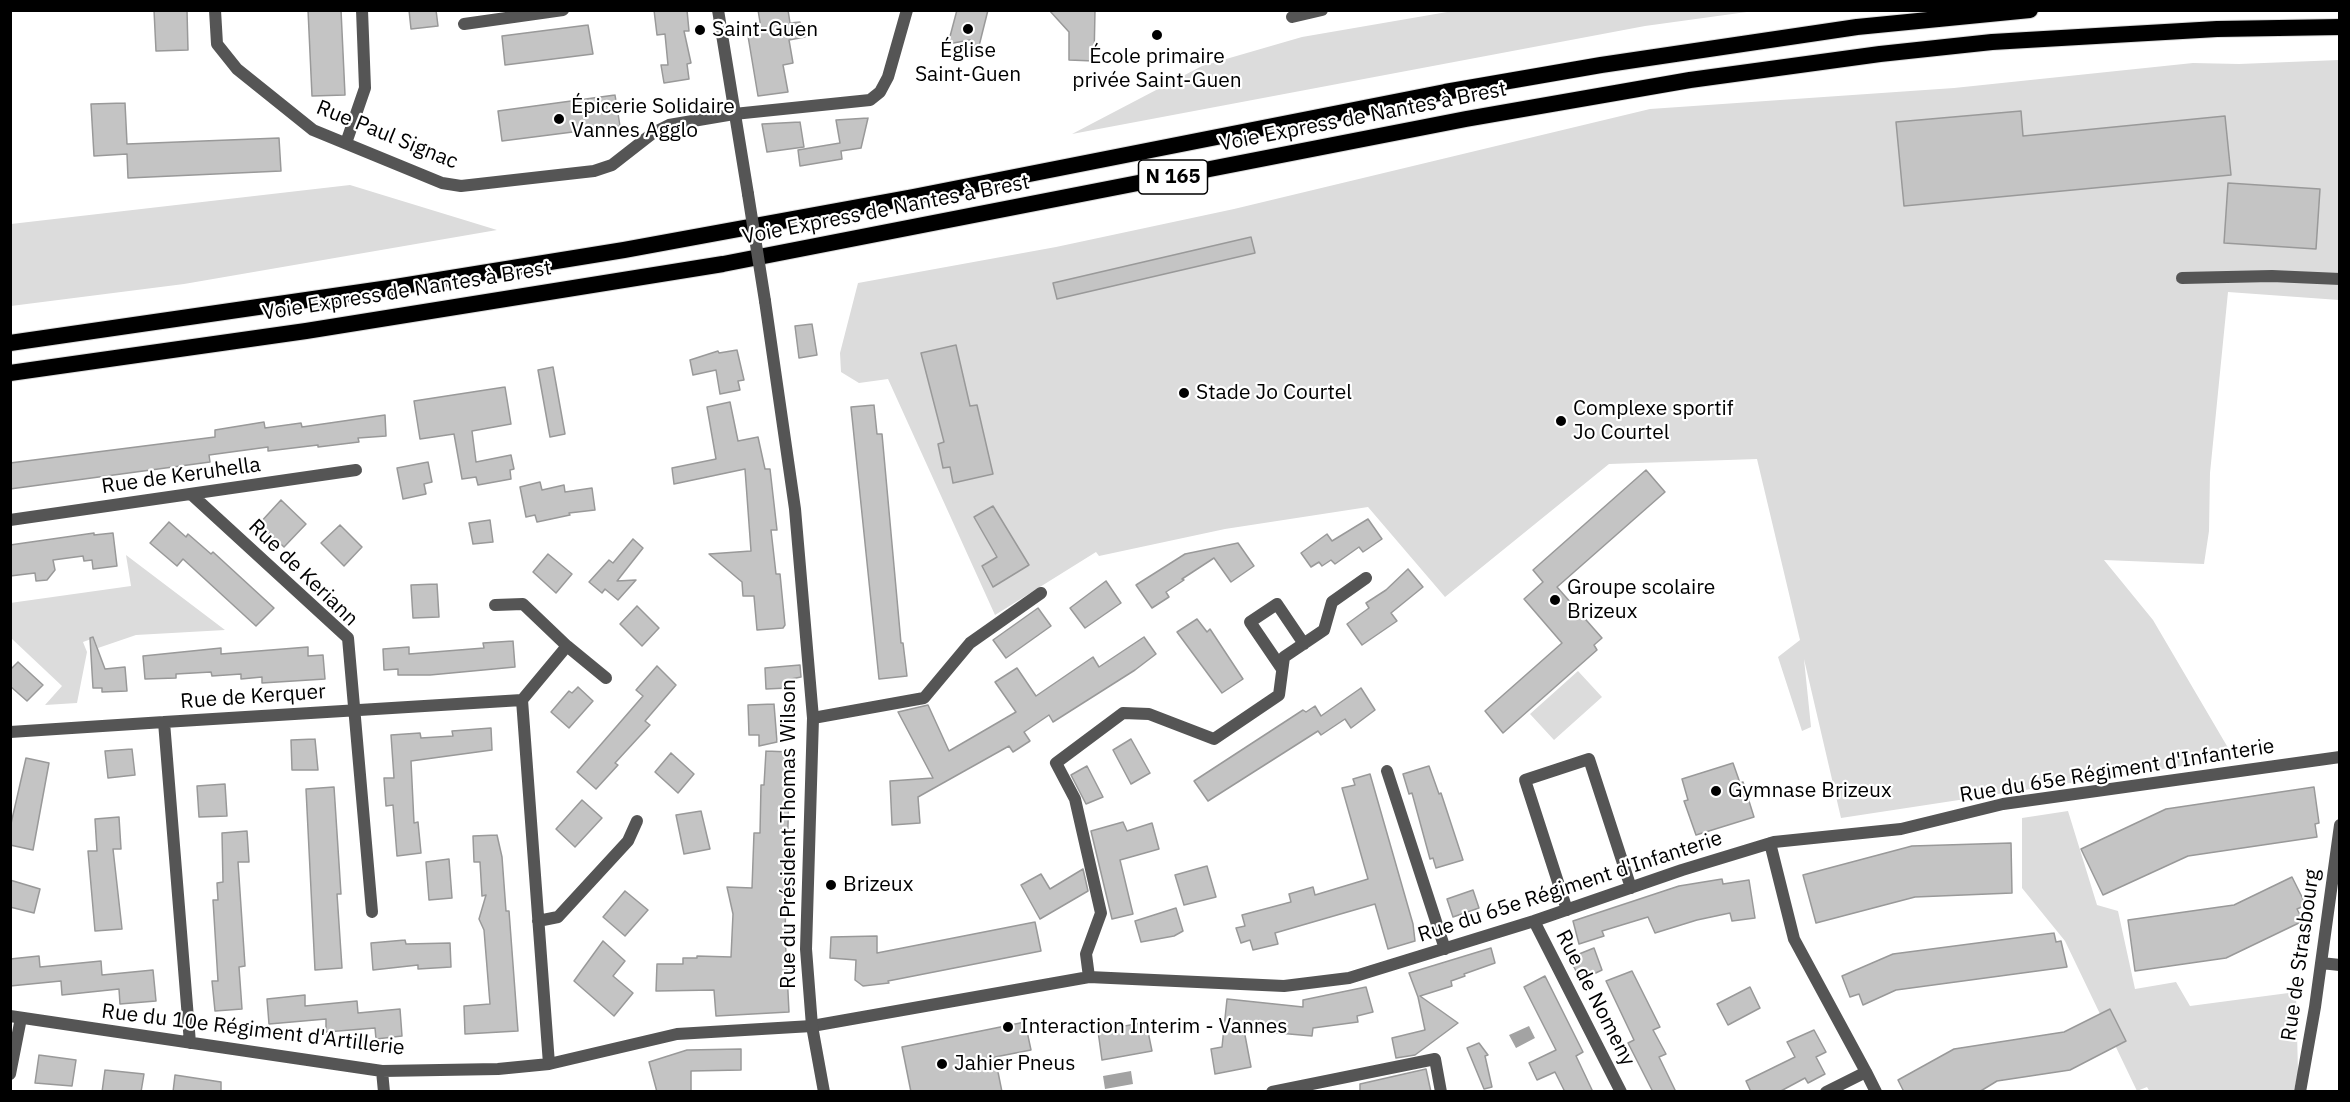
<!DOCTYPE html>
<meta charset="utf-8">
<style>
body{margin:0}
#map{position:relative;width:2350px;height:1102px;overflow:hidden;background:#fff;font-family:"IBM Plex Sans",sans-serif}
canvas{display:block}
.frame{position:absolute;inset:0;border:12px solid #000;pointer-events:none}
</style>
<div id="map">
<canvas width="2350" height="1102"></canvas>
<div class="frame"></div>
</div>
<script>
const context = document.querySelector('canvas').getContext('2d');
context.lineJoin = 'round';
function fill(path, color) {
  context.fillStyle = color;
  context.fill(path, 'evenodd');
}
function poly(rows) {
  const path = new Path2D();
  for (const r of rows) {
    path.moveTo(r[0], r[1]);
    for (let i = 2; i < r.length; i += 2) path.lineTo(r[i], r[i + 1]);
  }
  return path;
}
function strokePath(path, color, width, dash) {
  context.strokeStyle = color;
  context.lineWidth = width;
  context.lineCap = dash ? 'butt' : 'round';
  context.setLineDash(dash || []);
  context.stroke(path);
}
function label(font, color, halo, rows, align = 'center') {
  context.font = font + ' "IBM Plex Sans",sans-serif';
  context.lineWidth = 4.5;
  context.setLineDash([]);
  context.textBaseline = 'middle';
  context.strokeStyle = halo;
  context.fillStyle = color;
  for (const [text, x, y, turn = 0] of rows) {
    context.save();
    context.translate(x, y);
    context.rotate((+turn || 0) * Math.PI / 180);
    context.textAlign = isNaN(turn) ? turn : align;
    if (halo) context.strokeText(text, 0, 0);
    context.fillText(text, 0, 0);
    context.restore();
  }
}
fill(poly([
 [1453,11,1754,11,1645,26,1072,134,1202,66,1302,37],
 [2339,60,2339,300,2228,292,2210,473,2209,531,2204,564,2104,560,2153,620,2234,758,1841,818,1804,659,1811,727,1802,731,1778,657,1800,640,1757,459,1609,464,1445,597,1368,507,1225,529,1099,556,1096,552,995,615,888,379,859,383,841,372,840,353,858,283,1056,247,1234,209,1650,109,1954,88,2193,63,2239,64],
 [350,185,497,230,184,284,11,306,11,224],
 [126,555,225,630,136,635,98,648,94,638,83,642,87,652,77,703,45,705,62,686,11,638,10,603,131,586],
 [1578,671,1602,697,1554,740,1530,714],
 [2068,811,2097,905,2118,911,2135,989,2176,982,2190,1006,2296,992,2298,1072,2294,1091,2150,1092,2147,1087,2137,1091,2065,941,2022,888,2022,818]
]), '#dcdcdc');
fill(poly([
 [1529,1026,1535,1038,1516,1048,1509,1035],
 [1131,1071,1133,1084,1105,1089,1103,1076]
]), '#a3a3a3');
const building = poly([
 [154,10,187,10,188,50,156,51,154,10],
 [308,10,341,10,345,95,312,96,308,10],
 [409,10,436,10,438,26,411,29,409,10],
 [654,10,687,10,689,31,684,31,691,63,687,64,689,79,664,83,661,65,668,65,665,34,657,35,654,10],
 [758,10,788,10,790,23,800,22,805,37,789,40,793,63,783,65,788,92,758,96,747,30,761,28,758,10],
 [957,10,988,10,978,50,970,40,948,44,957,10],
 [1049,10,1095,10,1094,61,1069,60,1069,32,1049,10],
 [588,25,593,54,505,65,502,36,588,25],
 [615,95,620,126,502,141,498,111,615,95],
 [125,103,127,144,279,138,281,171,128,178,127,154,94,156,91,104,125,103],
 [2021,111,2023,136,2225,116,2231,175,1904,206,1896,122,2021,111],
 [868,118,861,148,841,151,842,159,800,166,798,150,840,143,836,120,868,118],
 [800,122,804,147,767,152,762,124,800,122],
 [2228,183,2320,189,2316,249,2224,243,2228,183],
 [1251,237,1255,253,1057,299,1053,283,1251,237],
 [812,324,817,355,799,358,795,326,812,324],
 [956,345,970,406,977,405,993,474,953,483,950,467,943,468,938,444,944,442,921,353,956,345],
 [737,350,744,380,738,381,740,390,720,394,716,370,693,375,690,360,718,351,719,353,737,350],
 [553,367,565,434,550,437,538,370,553,367],
 [505,387,511,424,472,431,476,462,511,455,514,469,510,470,511,479,478,485,476,477,462,479,454,434,420,439,414,401,505,387],
 [730,402,738,441,758,437,765,469,770,469,777,530,771,530,776,574,780,574,785,625,783,628,757,630,754,596,743,596,742,582,709,554,751,551,745,469,674,484,672,468,716,459,707,407,730,402],
 [874,405,877,434,882,434,901,643,903,643,907,676,879,679,851,407,874,405],
 [385,415,386,436,358,438,359,442,318,447,318,445,268,451,268,447,209,455,210,462,10,489,10,463,215,437,215,430,264,422,265,428,301,423,302,427,385,415],
 [428,462,432,482,424,484,426,494,403,499,397,468,428,462],
 [1646,470,1665,492,1557,587,1602,638,1594,645,1597,650,1503,733,1485,711,1562,643,1524,599,1543,582,1533,570,1646,470],
 [540,482,542,490,564,485,565,492,592,488,595,510,569,513,570,515,537,522,535,515,526,517,520,487,540,482],
 [281,500,306,524,284,547,259,524,281,500],
 [993,506,1029,565,993,587,982,566,997,557,974,517,993,506],
 [1368,519,1382,539,1363,552,1359,547,1335,564,1331,560,1322,566,1319,562,1311,567,1301,553,1327,534,1332,541,1368,519],
 [490,520,493,542,473,544,469,523,490,520],
 [169,522,186,537,188,534,211,554,213,552,274,608,256,626,183,559,177,566,150,543,169,522],
 [340,525,362,547,344,566,321,543,340,525],
 [94,533,94,535,113,533,117,566,93,569,92,560,84,561,83,556,53,560,55,570,47,580,36,581,35,573,10,576,10,545,94,533],
 [633,539,643,548,617,581,636,580,618,600,605,589,602,593,589,582,609,560,613,563,633,539],
 [1238,543,1254,566,1231,582,1214,558,1182,579,1184,580,1166,592,1169,597,1152,608,1136,585,1185,554,1238,543],
 [548,554,572,574,556,593,533,572,548,554],
 [1408,569,1423,587,1391,613,1397,621,1362,645,1347,624,1369,608,1366,603,1386,590,1408,569],
 [1106,581,1121,603,1085,628,1070,608,1106,581],
 [437,584,439,617,413,618,411,585,437,584],
 [637,606,659,628,642,646,620,624,637,606],
 [1038,608,1051,626,1006,658,993,640,1038,608],
 [1197,619,1207,632,1210,629,1243,679,1222,693,1177,632,1197,619],
 [93,637,105,669,125,667,127,691,102,692,102,688,93,688,90,638,93,637],
 [1144,637,1156,654,1135,670,1053,722,1049,715,1024,732,1030,741,1013,752,1009,746,918,797,920,823,892,825,890,781,933,778,898,712,928,705,949,751,1016,712,995,682,1017,668,1036,696,1093,657,1099,667,1144,637],
 [513,641,515,667,430,675,398,675,398,669,384,670,383,649,409,647,409,654,484,648,483,643,513,641],
 [308,647,308,656,323,655,325,679,262,683,262,677,241,679,241,674,212,676,211,672,176,674,176,678,145,679,143,656,221,648,221,654,308,647],
 [18,662,43,685,27,701,10,686,10,670,18,662],
 [800,665,801,677,786,680,787,688,766,689,765,668,800,665],
 [657,666,676,685,645,721,650,725,615,763,618,765,596,789,577,772,643,696,636,690,657,666],
 [578,687,593,701,569,728,551,712,569,691,572,693,578,687],
 [1361,688,1375,710,1351,728,1345,719,1321,735,1318,731,1208,801,1194,781,1303,710,1306,712,1315,706,1321,716,1361,688],
 [774,704,777,742,759,746,759,735,749,735,748,705,774,704],
 [491,728,492,750,411,761,414,823,418,822,421,853,397,856,393,805,386,806,384,778,394,778,391,735,420,733,421,738,453,736,452,731,491,728],
 [315,739,318,770,292,770,291,740,315,739],
 [1131,739,1150,773,1131,784,1113,750,1131,739],
 [132,749,135,775,108,778,105,751,132,749],
 [766,751,790,752,785,934,789,1012,716,1016,714,990,656,991,657,964,683,964,683,958,697,958,697,956,731,957,733,914,727,887,752,888,754,833,760,833,761,785,764,785,766,751],
 [671,753,694,774,678,793,655,772,671,753],
 [26,758,49,763,33,850,10,845,10,828,26,758],
 [1733,763,1740,783,1743,782,1754,817,1696,835,1684,801,1688,800,1682,779,1733,763],
 [1087,766,1103,797,1086,804,1071,775,1087,766],
 [1429,766,1439,794,1441,793,1463,860,1436,868,1433,858,1430,859,1412,793,1409,794,1403,774,1429,766],
 [1370,774,1413,924,1415,941,1388,949,1375,904,1275,933,1278,944,1253,950,1250,940,1241,943,1236,928,1245,926,1242,915,1291,902,1289,894,1313,887,1315,895,1368,879,1342,788,1355,785,1353,779,1370,774],
 [225,784,227,816,199,817,197,786,225,784],
 [334,787,341,894,337,894,342,968,315,970,306,789,334,787],
 [2314,787,2319,823,2315,824,2317,837,2188,856,2103,895,2081,849,2166,809,2314,787],
 [582,800,602,818,575,847,556,829,582,800],
 [701,811,710,849,684,854,676,815,701,811],
 [119,817,121,849,113,849,122,929,95,931,88,851,97,851,95,819,119,817],
 [1123,822,1127,831,1152,823,1159,849,1120,860,1133,914,1112,919,1091,831,1123,822],
 [247,831,249,862,238,862,245,966,239,967,242,1009,215,1011,212,981,218,981,213,900,218,900,217,883,223,882,222,833,247,831],
 [497,835,502,857,506,911,509,911,518,1031,465,1034,464,1006,490,1004,484,930,479,919,486,895,482,896,480,862,474,862,473,836,497,835],
 [2011,843,2012,893,1915,897,1816,923,1803,875,1912,846,2011,843],
 [449,859,452,898,429,900,426,862,449,859],
 [1207,866,1216,897,1184,905,1175,875,1207,866],
 [1083,869,1088,891,1040,919,1021,885,1041,874,1050,889,1083,869],
 [2292,877,2306,905,2297,909,2303,921,2226,958,2135,971,2128,920,2234,905,2292,877],
 [1722,879,1723,884,1749,880,1755,918,1732,921,1730,913,1697,920,1655,933,1648,917,1602,931,1604,936,1579,944,1573,921,1679,886,1722,879],
 [10,880,40,889,34,913,10,907,10,880],
 [1473,890,1479,908,1453,917,1447,899,1473,890],
 [625,891,648,910,625,936,603,917,625,891],
 [1176,908,1183,931,1174,936,1141,942,1135,921,1176,908],
 [1035,922,1041,951,888,981,889,983,863,986,855,980,856,960,830,958,831,937,877,936,877,953,1035,922],
 [2054,933,2056,942,2061,941,2067,967,1896,990,1863,1005,1859,994,1850,997,1842,976,1893,954,2054,933],
 [405,940,406,944,450,943,451,967,418,969,418,965,373,970,371,943,405,940],
 [603,941,625,961,613,976,633,993,614,1016,574,981,603,941],
 [1491,948,1495,963,1464,974,1465,976,1451,981,1452,986,1420,996,1458,1023,1415,1055,1396,1058,1392,1038,1425,1030,1418,997,1409,973,1491,948],
 [1594,948,1602,970,1581,980,1569,958,1594,948],
 [39,956,40,967,101,961,102,975,153,970,156,1001,120,1004,119,989,62,995,61,981,10,986,10,959,39,956],
 [1632,971,1660,1027,1653,1030,1666,1054,1659,1057,1676,1092,1653,1092,1628,1043,1634,1040,1606,981,1632,971],
 [1545,976,1583,1052,1576,1056,1593,1092,1565,1092,1555,1072,1537,1080,1529,1063,1556,1050,1524,987,1545,976],
 [1366,987,1373,1012,1357,1016,1358,1022,1313,1028,1312,1036,1244,1030,1251,1067,1215,1074,1211,1049,1222,1047,1227,999,1303,1007,1303,1000,1366,987],
 [1750,987,1760,1008,1728,1025,1717,1004,1750,987],
 [305,995,305,1006,357,1001,358,1013,400,1009,402,1036,376,1039,375,1028,326,1032,326,1019,269,1024,267,999,305,995],
 [2110,1009,2126,1041,2070,1070,1997,1081,1979,1092,1904,1092,1898,1080,1954,1049,2064,1032,2110,1009],
 [1025,1022,1031,1050,995,1057,1002,1092,911,1092,902,1047,1025,1022],
 [1146,1022,1152,1051,1102,1060,1098,1031,1146,1022],
 [1814,1030,1826,1052,1816,1057,1825,1074,1808,1083,1805,1078,1779,1092,1751,1092,1746,1081,1795,1057,1787,1042,1814,1030],
 [1479,1043,1488,1055,1485,1056,1492,1087,1484,1089,1467,1048,1479,1043],
 [741,1049,741,1070,691,1071,691,1092,657,1092,649,1062,687,1050,741,1049],
 [39,1055,76,1060,72,1086,35,1083,39,1055],
 [1426,1069,1431,1092,1360,1092,1360,1084,1426,1069],
 [105,1070,144,1074,141,1092,102,1092,105,1070],
 [175,1075,221,1082,221,1092,173,1092,175,1075]
]);
fill(building, '#c4c4c4');
strokePath(building, '#999', 1.5);
const trunk = poly([
 [10,343,389,288,624,250,913,197,1445,92,1601,65,1857,27,2030,10],
 [10,373,306,331,723,264,1466,119,1690,80,1880,54,1992,42,2217,29,2340,27]
]);
strokePath(trunk, '#dbdbdb', 18);
strokePath(poly([
 [215,10,217,44,237,69,313,130,442,183,461,186,594,171,612,165,653,133,669,125,734,114,870,100,880,92,888,77,907,10],
 [1292,17,1322,10],
 [464,24,563,10],
 [346,143,365,88,362,10],
 [2182,278,2272,276,2340,279],
 [191,494,348,638,372,912],
 [10,520,356,470],
 [495,605,523,604,567,646,606,678],
 [1282,669,1250,622,1277,604,1304,644],
 [522,700,567,646],
 [813,718,924,698,970,643,1041,593],
 [10,732,164,722],
 [1387,771,1445,949],
 [1770,843,1794,939,1866,1072],
 [1567,910,1525,780,1589,759,1631,888],
 [538,921,558,917,628,841,637,821],
 [1534,921,1621,1092],
 [2321,963,2340,965],
 [1089,977,1086,954,1101,913,1075,799,1056,763,1123,713,1149,714,1214,739,1279,695,1284,657,1324,630,1332,602,1366,578],
 [10,1016,382,1071,498,1069,549,1064,677,1034,812,1026,1089,977,1284,986,1349,978,1534,921,1682,870,1774,842,1901,829,2003,804,2340,757],
 [190,1043,164,722,522,700,549,1064],
 [382,1071,384,1092],
 [10,1074,21,1018],
 [1272,1092,1435,1059,1441,1092],
 [1826,1092,1866,1072,1876,1092],
 [2300,1092,2315,1007,2340,825]
]), '#555', 12);
strokePath(poly([
 [718,10,748,194],
 [765,301,795,509,813,718,806,949,812,1026,824,1092]
]), '#555', 12);
strokePath(trunk, '#000', 16);
strokePath(poly([
 [748,194,765,301]
]), '#555', 12);
for (const [x, y, r, color] of [
 [968,29,6,"#000"],
 [700,30,6,"#000"],
 [1157,35,6,"#000"],
 [559,119,6,"#000"],
 [1184,393,6,"#000"],
 [1561,421,6,"#000"],
 [1555,600,6,"#000"],
 [1716,791,6,"#000"],
 [831,885,6,"#000"],
 [1008,1027,6,"#000"],
 [942,1064,6,"#000"]
]) {
  const dot = new Path2D();
  dot.arc(x, y, r, 0, 2 * Math.PI);
  context.fillStyle = color;
  context.fill(dot);
  strokePath(dot, '#fff', 2);
}
for (const [x, y, w] of [
 [1173,177,69]
]) {
  const box = new Path2D();
  box.roundRect(x - w / 2, y - 17, w, 34, 4.5);
  context.fillStyle = '#fff';
  context.fill(box);
  strokePath(box, '#000', 1.5);
}
label('bold 20px', '#000', null, [
 ["N 165",1173,177]
]);
label('21px', '#000', '#fff', [
 ["Saint-Guen",712,30],
 ["Église",968,51,"center"],
 ["Saint-Guen",968,75,"center"],
 ["École primaire",1157,57,"center"],
 ["privée Saint-Guen",1157,81,"center"],
 ["Épicerie Solidaire",571,107],
 ["Vannes Agglo",571,131],
 ["Stade Jo Courtel",1196,393],
 ["Complexe sportif",1573,409],
 ["Jo Courtel",1573,433],
 ["Groupe scolaire",1567,588],
 ["Brizeux",1567,612],
 ["Gymnase Brizeux",1728,791],
 ["Brizeux",843,885],
 ["Interaction Interim - Vannes",1020,1027],
 ["Jahier Pneus",954,1064]
], 'left');
label('21px', '#000', '#fff', [
 ["Voie Express de Nantes à Brest",1363,117,-11],
 ["Rue Paul Signac",387,135,22],
 ["Voie Express de Nantes à Brest",886,210,-11],
 ["Voie Express de Nantes à Brest",407,291,-9],
 ["Rue de Keruhella",181,476,-8],
 ["Rue de Keriann",303,573,44],
 ["Rue de Kerquer",253,697,-4],
 ["Rue du 65e Régiment d'Infanterie",2117,771,-9],
 ["Rue du Président Thomas Wilson",789,834,-90],
 ["Rue du 65e Régiment d'Infanterie",1570,887,-18],
 ["Rue de Strasbourg",2301,955,-82],
 ["Rue de Nomeny",1595,998,63],
 ["Rue du 10e Régiment d'Artillerie",253,1030,7]
]);
</script>
